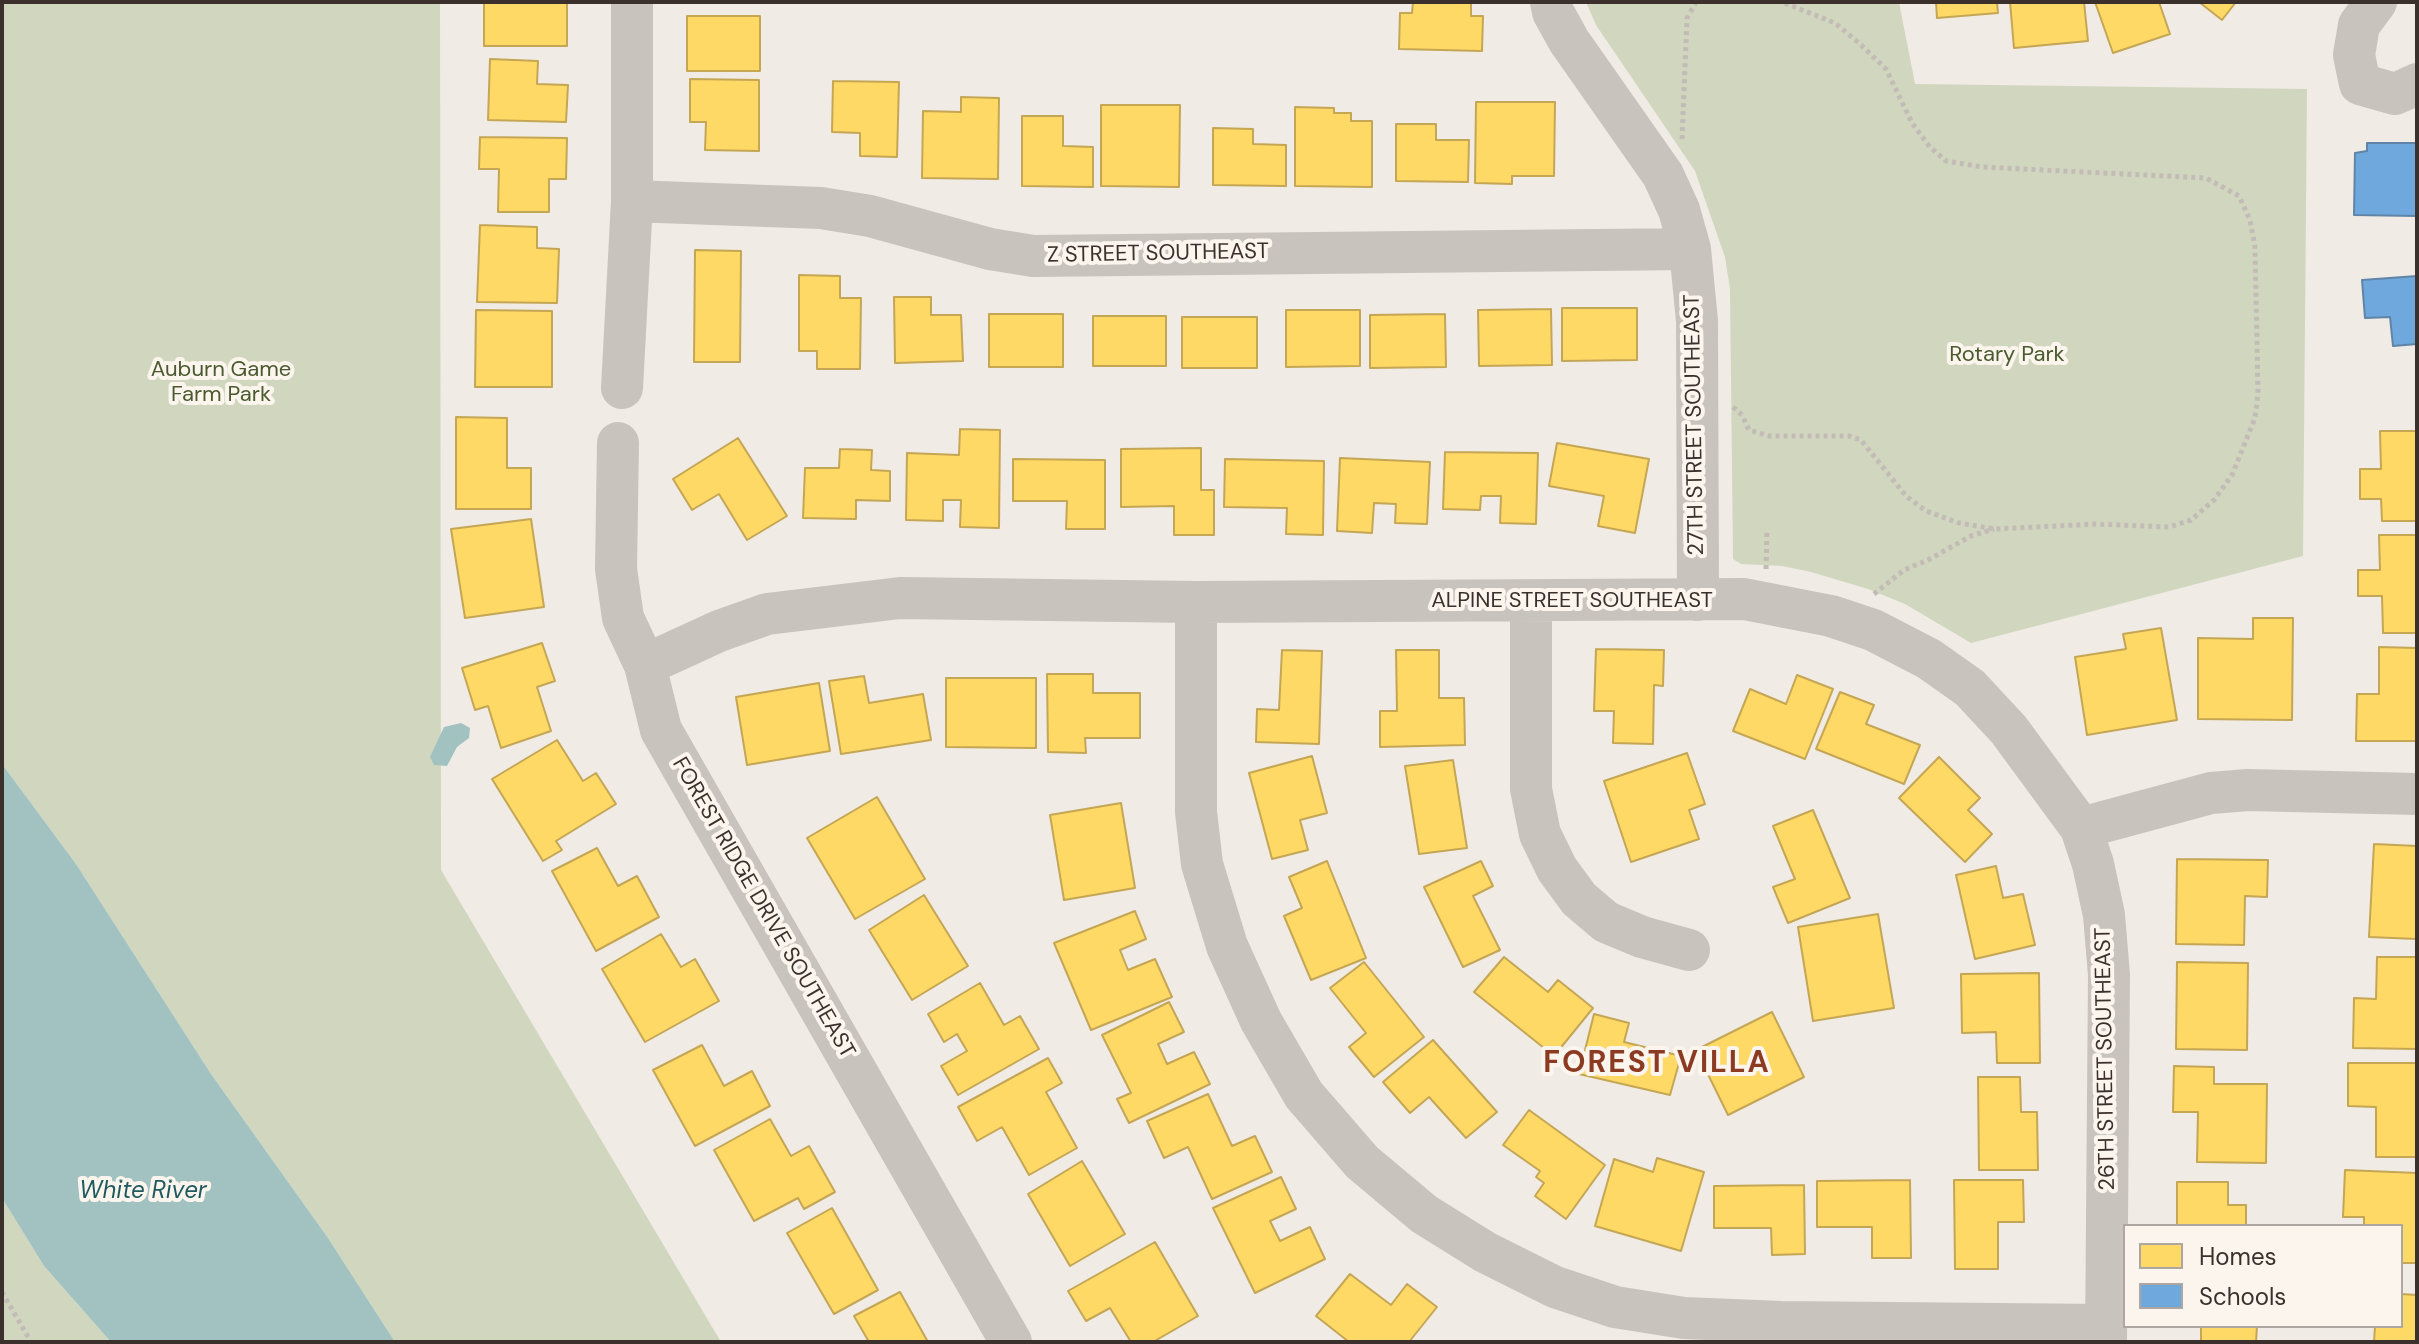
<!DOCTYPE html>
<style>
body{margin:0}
#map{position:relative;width:2419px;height:1344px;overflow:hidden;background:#f0ebe5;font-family:"DM Sans",sans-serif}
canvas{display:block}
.frame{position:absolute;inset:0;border:4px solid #3b302b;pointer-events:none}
.legend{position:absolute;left:2123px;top:1224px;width:280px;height:104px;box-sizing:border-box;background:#fbf5ee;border:2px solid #aea6a0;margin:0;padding:10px 14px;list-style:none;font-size:24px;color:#3b302b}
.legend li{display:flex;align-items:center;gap:16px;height:40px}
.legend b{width:40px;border:2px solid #aea6a0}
</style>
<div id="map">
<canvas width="2419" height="1344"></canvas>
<div class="frame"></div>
<ul class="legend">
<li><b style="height:22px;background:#ffd966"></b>Homes</li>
<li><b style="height:22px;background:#6fa8dc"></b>Schools</li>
</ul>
</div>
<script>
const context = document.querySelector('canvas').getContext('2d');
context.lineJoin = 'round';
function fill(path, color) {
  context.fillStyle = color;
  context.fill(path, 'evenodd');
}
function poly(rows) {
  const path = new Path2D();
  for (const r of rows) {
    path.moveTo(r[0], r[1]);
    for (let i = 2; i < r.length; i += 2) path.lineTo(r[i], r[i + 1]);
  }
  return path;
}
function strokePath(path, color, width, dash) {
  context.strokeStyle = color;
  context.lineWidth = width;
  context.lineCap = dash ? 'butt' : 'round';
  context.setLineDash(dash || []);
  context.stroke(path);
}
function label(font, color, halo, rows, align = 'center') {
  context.font = font + ' "DM Sans",sans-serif';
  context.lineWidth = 8;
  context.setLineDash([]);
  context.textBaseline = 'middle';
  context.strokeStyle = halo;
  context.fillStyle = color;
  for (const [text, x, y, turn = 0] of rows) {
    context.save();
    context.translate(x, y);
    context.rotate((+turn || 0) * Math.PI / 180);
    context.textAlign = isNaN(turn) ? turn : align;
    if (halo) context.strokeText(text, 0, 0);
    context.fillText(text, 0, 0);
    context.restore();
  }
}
fill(poly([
 [2,2,440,2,441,870,721,1342,395,1342,328,1238,211,1074,76,864,2,764],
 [1586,2,1899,2,1915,84,2307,89,2303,556,1971,643,1905,604,1868,589,1811,572,1782,566,1741,564,1733,559,1730,289,1725,257,1695,171,1596,25],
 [2,1198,44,1266,111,1342,2,1342]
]), '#d1d6bf');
fill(poly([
 [461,723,470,728,469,738,457,747,447,766,434,765,430,757,444,727],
 [2,764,76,864,211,1074,328,1238,395,1342,111,1342,44,1266,2,1198]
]), '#a1c2c1');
const homes = poly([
 [484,2,567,2,567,46,484,46,484,2],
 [1413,2,1471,2,1471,16,1483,16,1482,51,1399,49,1400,13,1412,13,1413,2],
 [1936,2,1997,2,1998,13,1937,18,1936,2],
 [2010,2,2084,2,2088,41,2014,48,2010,2],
 [2095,2,2159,2,2170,34,2113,53,2095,2],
 [2199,2,2236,2,2222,20,2199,2],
 [687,16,760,16,760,71,687,71,687,16],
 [490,59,538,61,537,84,568,85,566,122,488,120,490,59],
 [690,79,759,80,759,151,705,150,706,122,690,122,690,79],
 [833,81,899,82,897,157,860,156,860,133,832,132,833,81],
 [961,97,999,98,998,179,922,178,923,111,961,112,961,97],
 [1476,102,1555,102,1554,176,1512,176,1512,184,1475,183,1476,102],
 [1101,105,1180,105,1179,187,1101,186,1101,105],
 [1295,107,1334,108,1334,113,1351,113,1351,121,1372,121,1372,187,1295,186,1295,107],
 [1022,116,1063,116,1063,146,1093,147,1093,187,1022,186,1022,116],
 [1396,124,1436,124,1436,140,1469,140,1468,182,1396,181,1396,124],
 [1213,128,1253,129,1253,144,1286,145,1286,186,1213,185,1213,128],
 [480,137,567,138,566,179,549,179,549,212,498,212,499,169,479,169,480,137],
 [480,225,537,227,537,248,559,249,557,303,477,302,480,225],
 [695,250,741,251,740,362,694,362,695,250],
 [799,275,840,276,840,298,861,298,860,369,817,369,817,351,799,351,799,275],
 [894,297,931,297,931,315,961,315,963,361,895,363,894,297],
 [1562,308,1637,308,1637,360,1562,361,1562,308],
 [1551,309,1552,365,1479,366,1478,310,1551,309],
 [476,310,552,311,552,387,475,387,476,310],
 [1286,310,1360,310,1360,366,1286,367,1286,310],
 [989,314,1063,314,1063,367,989,367,989,314],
 [1445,314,1446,367,1370,368,1370,315,1445,314],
 [1093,316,1166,316,1166,366,1093,366,1093,316],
 [1182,317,1257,317,1257,368,1182,368,1182,317],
 [456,417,507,418,507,468,531,468,531,509,456,509,456,417],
 [960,429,1000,430,999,528,960,527,961,500,943,500,943,521,906,520,907,453,959,455,960,429],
 [2380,431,2417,431,2417,521,2382,521,2381,499,2360,499,2360,469,2381,469,2380,431],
 [738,438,787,516,747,540,719,494,692,510,673,479,738,438],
 [1557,443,1649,459,1635,533,1598,526,1604,496,1549,486,1557,443],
 [1201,448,1201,490,1214,490,1214,535,1174,535,1174,506,1121,507,1121,449,1201,448],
 [840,449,872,450,871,470,890,471,890,501,856,500,856,519,803,518,805,468,839,468,840,449],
 [1445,452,1538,453,1536,524,1500,523,1501,496,1481,496,1480,510,1443,509,1445,452],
 [1340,458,1430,462,1427,524,1395,523,1396,504,1374,503,1372,533,1337,531,1340,458],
 [1013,459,1105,460,1105,529,1066,529,1067,501,1013,501,1013,459],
 [1225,459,1324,461,1323,535,1286,534,1287,508,1224,507,1225,459],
 [531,519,544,607,465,618,451,529,531,519],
 [2379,535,2417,535,2417,633,2383,633,2382,596,2358,596,2358,570,2380,570,2379,535],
 [2253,618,2293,618,2292,720,2198,719,2198,638,2253,639,2253,618],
 [2161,628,2177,720,2087,735,2075,657,2126,649,2123,634,2161,628],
 [542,643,555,681,537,687,551,731,501,748,488,706,475,710,462,668,542,643],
 [2379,647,2417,648,2417,741,2356,741,2357,694,2379,694,2379,647],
 [1596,649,1664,650,1663,686,1654,685,1653,744,1613,743,1614,711,1594,711,1596,649],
 [1282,650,1322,651,1319,744,1256,742,1257,709,1279,710,1282,650],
 [1396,650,1439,650,1439,698,1464,698,1465,745,1380,747,1380,711,1397,711,1396,650],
 [1047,674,1093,674,1093,693,1140,693,1140,738,1085,738,1086,753,1048,752,1047,674],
 [1797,675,1833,689,1805,759,1733,731,1750,689,1786,704,1797,675],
 [864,676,869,703,923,694,931,740,841,754,829,681,864,676],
 [946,678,1036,678,1036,748,946,747,946,678],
 [819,683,830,751,747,765,736,697,819,683],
 [1840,692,1874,705,1866,724,1920,745,1904,784,1816,749,1840,692],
 [557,740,583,781,596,773,616,804,556,841,562,850,543,861,492,779,557,740],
 [1687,753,1705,804,1689,810,1699,839,1631,862,1604,781,1687,753],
 [1312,756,1327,813,1300,820,1308,850,1272,859,1249,773,1312,756],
 [1939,757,1980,798,1968,810,1992,834,1965,862,1899,798,1939,757],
 [1453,760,1467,848,1419,854,1405,766,1453,760],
 [877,797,925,879,855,919,807,838,877,797],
 [1121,803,1135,888,1064,900,1050,815,1121,803],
 [1813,810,1850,898,1788,923,1773,887,1795,879,1773,826,1813,810],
 [2374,844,2417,846,2417,939,2369,937,2374,844],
 [597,848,618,886,637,876,659,917,596,951,552,871,597,848],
 [2177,859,2268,860,2267,897,2245,896,2244,945,2176,944,2177,859],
 [1327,861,1366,958,1311,980,1284,916,1302,908,1289,877,1327,861],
 [1481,861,1493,886,1473,896,1500,950,1463,967,1424,887,1481,861],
 [1996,866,2003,898,2023,894,2035,945,1975,959,1956,875,1996,866],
 [924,895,968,966,912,1000,869,930,924,895],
 [1135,911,1146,939,1120,950,1128,970,1155,959,1172,997,1091,1030,1054,943,1135,911],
 [1878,914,1894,1008,1813,1021,1798,927,1878,914],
 [661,934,681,967,695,959,719,1001,645,1042,602,969,661,934],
 [1504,957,1548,992,1558,980,1593,1008,1554,1056,1474,992,1504,957],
 [2377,957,2417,957,2417,1049,2353,1048,2354,998,2376,999,2377,957],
 [1364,962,1424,1037,1374,1077,1349,1047,1366,1033,1330,988,1364,962],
 [2177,962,2248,963,2247,1050,2176,1049,2177,962],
 [2039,973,2040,1063,1997,1063,1996,1032,1962,1033,1961,974,2039,973],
 [980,983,1004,1025,1020,1016,1039,1049,958,1095,941,1066,967,1051,957,1034,944,1042,928,1014,980,983],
 [1169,1002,1184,1032,1158,1044,1167,1064,1194,1052,1210,1084,1129,1123,1117,1099,1131,1093,1102,1035,1169,1002],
 [1772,1012,1804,1077,1728,1115,1696,1050,1772,1012],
 [1594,1014,1629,1023,1624,1042,1681,1056,1670,1095,1579,1074,1594,1014],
 [1433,1040,1497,1112,1466,1138,1429,1097,1410,1113,1383,1082,1433,1040],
 [702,1045,724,1086,752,1071,770,1106,695,1146,653,1070,702,1045],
 [1048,1058,1062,1083,1046,1092,1077,1148,1029,1175,1002,1127,977,1141,958,1107,1048,1058],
 [2348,1063,2417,1063,2417,1157,2376,1157,2376,1107,2348,1106,2348,1063],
 [2174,1066,2214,1067,2214,1084,2267,1084,2266,1163,2197,1162,2198,1112,2173,1112,2174,1066],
 [1978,1077,2020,1077,2021,1112,2037,1112,2038,1170,1979,1170,1978,1077],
 [1208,1094,1232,1146,1255,1136,1272,1172,1212,1199,1188,1147,1164,1158,1147,1121,1208,1094],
 [1529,1110,1605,1165,1566,1219,1535,1196,1544,1183,1536,1177,1540,1171,1503,1145,1529,1110],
 [770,1119,791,1156,809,1146,835,1192,804,1209,798,1198,754,1221,714,1150,770,1119],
 [1657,1158,1704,1172,1681,1251,1595,1226,1614,1159,1653,1172,1657,1158],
 [1082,1161,1125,1234,1070,1266,1028,1194,1082,1161],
 [2345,1170,2417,1173,2417,1263,2401,1263,2401,1226,2364,1226,2364,1217,2343,1217,2345,1170],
 [1281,1177,1296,1209,1270,1221,1280,1241,1310,1227,1325,1259,1255,1293,1213,1208,1281,1177],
 [1910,1180,1911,1258,1872,1258,1872,1227,1817,1227,1817,1181,1910,1180],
 [1954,1180,2023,1180,2024,1222,1998,1222,1998,1269,1955,1269,1954,1180],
 [2177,1182,2228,1182,2228,1205,2246,1205,2246,1226,2177,1226,2177,1182],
 [1804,1185,1805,1254,1772,1255,1771,1228,1714,1228,1714,1186,1804,1185],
 [832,1208,878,1290,834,1314,787,1233,832,1208],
 [1155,1242,1198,1316,1153,1342,1131,1342,1110,1308,1086,1321,1068,1291,1155,1242],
 [1350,1274,1391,1305,1407,1284,1437,1307,1409,1342,1349,1342,1316,1316,1350,1274],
 [900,1292,928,1342,869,1342,854,1316,900,1292],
 [2401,1294,2417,1295,2417,1342,2374,1342,2375,1326,2401,1326,2401,1294],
 [2201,1326,2257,1326,2256,1342,2201,1342,2201,1326]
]);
fill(homes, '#ffd966');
strokePath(homes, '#c4a654', 2);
const schools = poly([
 [2367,143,2417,143,2417,216,2354,215,2355,153,2367,151,2367,143],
 [2417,276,2417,344,2393,346,2390,317,2365,318,2362,280,2417,276]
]);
fill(schools, '#6fa8dc');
strokePath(schools, '#5f84a7', 2);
strokePath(poly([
 [1682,139,1687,18,1696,2],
 [1733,407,1742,415,1749,430,1769,436,1849,436,1861,440,1906,496,1926,511,1959,523,1995,529,2095,524,2169,527,2191,520,2214,500,2232,475,2255,418,2258,393,2255,247,2250,220,2239,196,2206,178,1982,167,1946,161,1930,147,1912,123,1886,69,1859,43,1835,23,1782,2],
 [1766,569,1767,530],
 [1874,594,1904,570,1928,560,1971,536,1994,529],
 [2,1292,31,1342]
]), '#c2bbb6', 5, [4, 4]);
strokePath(poly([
 [1551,2,1553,12,1569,41,1663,175,1679,210,1690,249,1697,321,1698,600],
 [2376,2,2359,25,2354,55,2360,84,2395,94,2417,84],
 [632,201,821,208,870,216,990,249,1033,256,1690,249],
 [622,388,632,201,632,2],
 [618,443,616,569,623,618,645,665,661,730,1011,1342],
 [1531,601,1531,789,1540,834,1557,869,1579,899,1606,922,1642,937,1689,950],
 [1196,602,1196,812,1202,864,1227,946,1261,1021,1304,1095,1362,1162,1424,1214,1485,1252,1555,1287,1615,1307,1684,1318,1781,1322,2106,1325],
 [645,665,719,631,767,614,900,598,1196,602,1744,599,1831,616,1873,630,1929,659,1970,688,2009,730,2081,828,2211,793,2248,790,2417,794],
 [2081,828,2093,864,2104,915,2109,975,2106,1342]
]), '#c9c3be', 42);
label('22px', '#3b302b', '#fbf5ee', [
 ["Z STREET SOUTHEAST",1158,254,-1],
 ["27TH STREET SOUTHEAST",1695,425,-91],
 ["ALPINE STREET SOUTHEAST",1572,601],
 ["FOREST RIDGE DRIVE SOUTHEAST",763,908,60],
 ["26TH STREET SOUTHEAST",2106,1059,-91]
]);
label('22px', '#4a5a2e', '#fbf5ee', [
 ["Rotary Park",2007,355],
 ["Auburn Game",221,370],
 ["Farm Park",221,395]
]);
label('italic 24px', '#1f5a5e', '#fbf5ee', [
 ["White River",143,1192]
]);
context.letterSpacing = '2px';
label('bold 30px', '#8c3b22', '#fbf5ee', [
 ["FOREST VILLA",1657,1064]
]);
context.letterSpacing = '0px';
</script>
